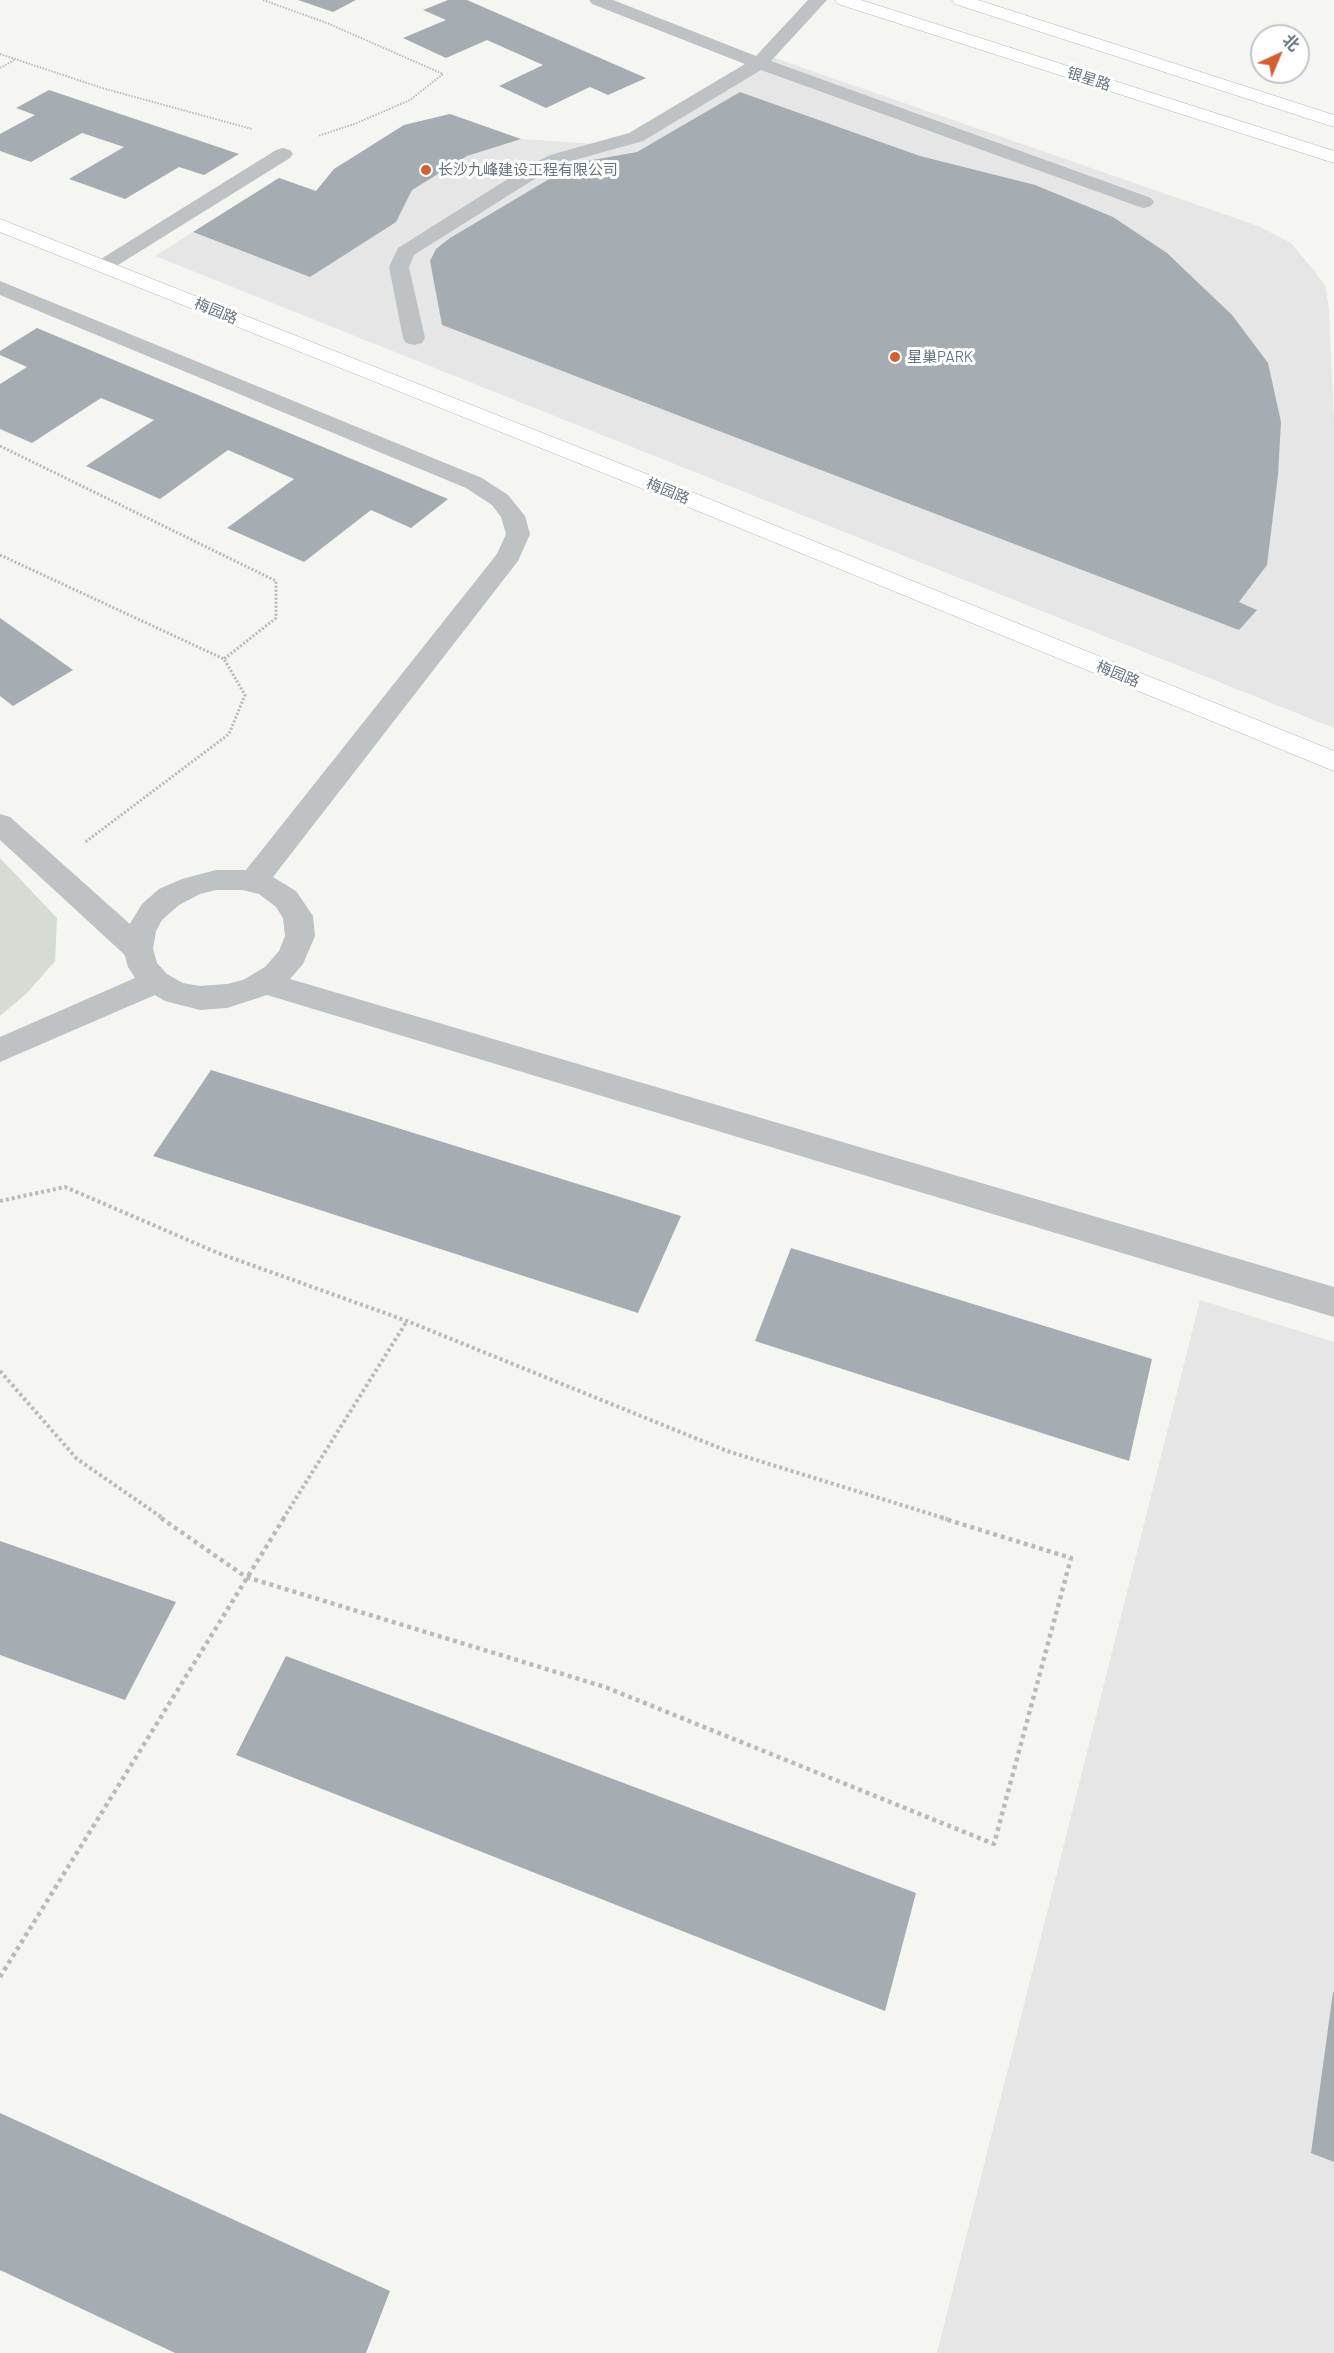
<!DOCTYPE html>
<meta charset="utf-8">
<style>
body{margin:0}
#map{position:relative;width:1334px;height:2353px;overflow:hidden;background:#f5f5f2;font-family:Barlow,"Noto Sans SC",sans-serif}
canvas{display:block}
.north{position:absolute;left:1250px;top:24px;width:60px;height:60px;box-sizing:border-box;background:#fff;border:2px solid #c2c7cc;border-radius:50%;rotate:44deg;font-size:16px;font-weight:700;line-height:24px;text-align:center;color:#667480}
.north::after{content:'';display:block;margin:auto;width:21px;height:27px;background:#d45f32;clip-path:polygon(50% 0,100% 100%,50% 72%,0 100%)}
</style>
<div id="map">
<canvas width="1334" height="2353"></canvas>
<div class="north">北</div>
</div>
<script>
const context = document.querySelector('canvas').getContext('2d');
context.lineJoin = 'round';
function fill(path, color) {
  context.fillStyle = color;
  context.fill(path, 'evenodd');
}
function poly(rows) {
  const path = new Path2D();
  for (const r of rows) {
    path.moveTo(r[0], r[1]);
    for (let i = 2; i < r.length; i += 2) path.lineTo(r[i], r[i + 1]);
  }
  return path;
}
function strokePath(path, color, width, dash) {
  context.strokeStyle = color;
  context.lineWidth = width;
  context.lineCap = dash ? 'butt' : 'round';
  context.setLineDash(dash || []);
  context.stroke(path);
}
function label(font, color, halo, rows, align = 'center') {
  context.font = font + ' Barlow,"Noto Sans SC",sans-serif';
  context.lineWidth = 6;
  context.setLineDash([]);
  context.textBaseline = 'middle';
  context.strokeStyle = halo;
  context.fillStyle = color;
  for (const [text, x, y, turn = 0] of rows) {
    context.save();
    context.translate(x, y);
    context.rotate((+turn || 0) * Math.PI / 180);
    context.textAlign = isNaN(turn) ? turn : align;
    if (halo) context.strokeText(text, 0, 0);
    context.fillText(text, 0, 0);
    context.restore();
  }
}
fill(poly([
 [766,55,1258,226,1291,243,1310,266,1325,285,1329,309,1334,424,1334,728,155,256,279,178,316,191,334,169,404,125,450,114,521,139,614,145],
 [1200,1300,1334,1342,1334,2353,937,2353]
]), '#e5e6e5');
fill(poly([
 [0,858,57,918,55,961,27,993,0,1016]
]), '#d6dbd3');
fill(poly([
 [298,0,356,0,333,12],
 [448,0,467,0,646,78,608,95,590,87,546,108,499,86,543,65,487,40,446,58,403,38,446,20,423,10],
 [49,90,239,154,204,175,179,167,125,199,69,179,124,147,82,133,31,162,0,151,0,134,35,115,16,108],
 [740,92,920,156,1035,185,1113,217,1167,253,1232,315,1268,363,1281,422,1278,475,1267,565,1239,602,1257,610,1239,630,442,325,430,261,436,249,450,238,571,166,587,161,637,152],
 [450,114,521,139,467,156,412,190,396,222,310,277,193,232,279,178,316,191,334,169,404,125],
 [37,328,448,499,411,528,371,510,304,562,227,528,294,479,228,450,160,499,86,466,154,420,101,398,32,443,0,429,0,384,27,367,0,355,0,351],
 [0,618,73,670,13,706,0,696],
 [211,1070,681,1216,638,1313,153,1156],
 [791,1248,1152,1359,1129,1461,755,1341],
 [0,1541,176,1602,125,1700,0,1655],
 [286,1656,916,1893,885,2011,236,1755],
 [1333,1992,1334,1992,1334,2162,1311,2153],
 [0,2113,390,2291,366,2353,175,2353,0,2270]
]), '#a6adb2');
const secondary = poly([
 [0,219,687,490,1334,751,1334,771,671,500,0,232,0,219]
]);
const primary = poly([
 [835,0,861,0,1334,151,1334,163,838,4,835,0],
 [952,0,978,0,1334,115,1334,127,955,4,952,0]
]);
strokePath(secondary, '#b3b7bb', 1);
strokePath(primary, '#b2b6b9', 1);
strokePath(poly([
 [263,0,327,23,443,74,410,100,357,123,318,136],
 [0,54,102,88,252,129],
 [0,68,14,60]
]), '#b8bbbd', 2, [1.5, 1.5]);
strokePath(poly([
 [0,446,276,581,276,618,224,659],
 [0,555,224,659,245,695,229,734,84,843]
]), '#b8bbbd', 3, [2, 2]);
strokePath(poly([
 [0,1201,65,1187,218,1253,407,1321,727,1451,947,1519],
 [0,1371,77,1459,164,1519],
 [283,1519,407,1321]
]), '#b8bbbd', 4, [3, 3]);
strokePath(poly([
 [161,1518,246,1577,605,1687,994,1844,1071,1558,942,1518],
 [0,1977,284,1518]
]), '#b8bbbd', 4.5, [4, 4]);
fill(poly([
 [0,814,10,817,149,941,153,949,149,957,138,960,127,957,0,840,0,814]
]), '#bec2c5');
fill(poly([
 [589,0,613,0,756,56,808,0,827,0,771,61,1151,198,1154,202,1151,206,1144,208,1137,206,761,70,643,141,564,163,544,173,414,255,409,267,425,338,422,343,414,345,406,343,403,338,389,267,398,248,530,165,550,155,629,133,745,64,592,4,589,0],
 [283,148,290,150,293,154,290,158,110,270,103,272,96,270,93,266,96,262,276,150,283,148],
 [0,281,482,478,508,495,525,516,530,534,518,561,273,877,296,891,313,916,315,936,303,964,290,979,1334,1287,1334,1317,267,995,227,1008,200,1010,165,1001,155,995,0,1062,0,1037,135,978,128,967,123,949,126,930,142,904,159,889,182,879,216,870,246,870,497,554,506,534,501,517,492,505,466,488,0,295,0,281],
 [216,890,242,890,259,894,276,907,283,918,285,936,279,951,265,967,243,980,227,984,200,986,183,983,167,974,157,963,153,949,156,931,162,920,179,905,200,894,216,890]
]), '#bec2c5');
fill(secondary, '#fff');
fill(primary, '#fff');
for (const [x, y, r, color] of [
 [426,170,6,"#d45f32"],
 [895,357,6,"#d45f32"]
]) {
  const dot = new Path2D();
  dot.arc(x, y, r, 0, 2 * Math.PI);
  context.fillStyle = color;
  context.fill(dot);
  strokePath(dot, '#fff', 2);
}
label('15px', '#667480', '#fff', [
 ["银星路",1089,79,18],
 ["梅园路",216,311,22],
 ["梅园路",668,491,22],
 ["梅园路",1118,674,22]
]);
label('15px', '#667480', '#fff', [
 ["长沙九峰建设工程有限公司",438,170],
 ["星巢PARK",907,357]
], 'left');
</script>
